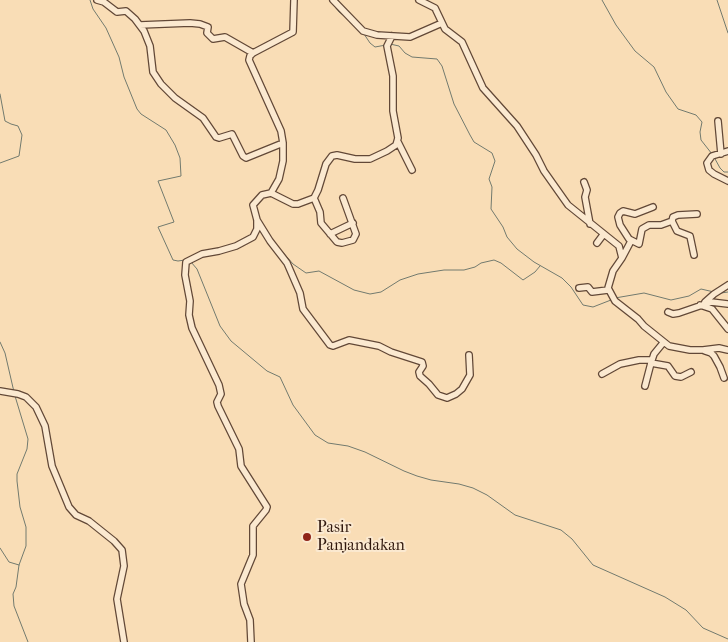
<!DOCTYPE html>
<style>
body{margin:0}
canvas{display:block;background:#f9ddb6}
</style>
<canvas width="728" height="642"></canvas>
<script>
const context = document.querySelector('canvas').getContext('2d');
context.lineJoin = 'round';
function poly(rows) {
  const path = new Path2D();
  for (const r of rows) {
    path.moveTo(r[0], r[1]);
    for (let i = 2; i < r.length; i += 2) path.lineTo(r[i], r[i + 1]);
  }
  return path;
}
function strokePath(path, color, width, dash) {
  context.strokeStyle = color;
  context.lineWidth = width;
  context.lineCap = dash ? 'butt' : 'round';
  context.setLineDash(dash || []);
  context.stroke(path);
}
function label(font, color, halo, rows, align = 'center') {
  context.font = font + ' "IM FELL French Canon",serif';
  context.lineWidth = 4;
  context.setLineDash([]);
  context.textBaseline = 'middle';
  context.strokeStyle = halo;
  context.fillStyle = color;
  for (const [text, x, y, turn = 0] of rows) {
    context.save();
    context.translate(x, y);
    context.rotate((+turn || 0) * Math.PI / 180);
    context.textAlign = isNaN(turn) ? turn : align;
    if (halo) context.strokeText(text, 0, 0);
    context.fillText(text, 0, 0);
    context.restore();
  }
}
strokePath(poly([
 [90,0,93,9,106,28,119,57,124,77,137,109,141,114,166,130,175,145,180,158,181,176,158,181,174,222,158,227,173,260,178,261,185,260],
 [602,0,616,25,635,51,654,67,666,92,678,109,696,115,702,122,700,132,701,140,712,154],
 [717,0,728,33],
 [332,3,339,12,343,15],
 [364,34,370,43,375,47,386,45],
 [390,44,399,46,405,53,412,57,437,59,442,66,454,104,470,135,474,142,492,153,495,161,489,179,492,187,491,209,503,227,507,237,517,249,534,262,562,278,571,287,583,305,593,307,611,300],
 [0,94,5,121,11,124,18,126,22,135,19,156,0,163],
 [714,157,720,168,724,172,728,172],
 [280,249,293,264,306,273,319,271,354,290,370,294,381,292,400,280,418,274,444,270,464,270,475,267,481,263,494,260,501,263,523,280,535,272,540,266],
 [191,262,197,269,220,326,231,341,267,371,280,377,293,405,315,435,328,443,348,446,365,452,404,471,417,476,431,480,459,484,473,488,487,495,515,515,561,530,572,539,593,565,665,597,686,610,703,628,728,639],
 [721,293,728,292],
 [615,298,644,293,671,300,689,296,701,289,714,292],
 [0,342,5,353,14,392],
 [15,396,28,439,27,449,17,474,17,481,20,507,26,527,26,546,19,565,16,587,13,594,14,606,28,642],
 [0,548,9,562,19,565]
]), '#727a6e', 1);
const minor = poly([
 [97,0,104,2,117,12,126,11,135,19,144,31,150,46,153,72,161,84,175,98,203,118,216,137,219,138,232,134,243,156,246,158,283,143,283,161,279,179,271,193],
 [333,0,363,31,377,35,410,37,442,23],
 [419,0,435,8,445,29,462,42,483,88,517,126,536,155,544,171,568,205,619,246,622,258,613,271,608,288,615,301,638,319,644,326,669,346,690,350,703,350,719,348,728,350],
 [140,25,190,23,200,24,208,27,207,33,213,39,225,37,253,53],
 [718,121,721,154],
 [398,142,412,170],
 [283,143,281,131,249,60,250,56,253,53,293,32,294,0],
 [728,151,712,156,707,163,709,170,714,174,728,181],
 [584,182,587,190,585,197,590,224],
 [314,198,320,212,321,223,337,242,342,243,353,240,356,234,343,198],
 [653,207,635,214,623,211,620,213,618,217,620,225,629,239,639,244,642,229,649,225,661,225,672,221,677,231,690,236,694,255],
 [257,220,270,241,287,263,300,293,303,309,330,345,333,346,349,340,379,346,391,352,422,362,423,366,419,372,420,376,429,384,438,395,447,398,456,394,462,389,470,375,469,355],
 [672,221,673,217,678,215,697,214],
 [330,234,353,223],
 [597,243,603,235],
 [622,258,631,241],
 [579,288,588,287,592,292,608,290],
 [705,302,714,294,728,285],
 [700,305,712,309,728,329],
 [668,312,673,314,679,313,711,302,728,304],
 [663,343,654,354,651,363,668,366,675,376,681,377,691,372],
 [705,351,711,353,714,356,720,367,724,378],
 [602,374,620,364,639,360,652,360],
 [645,386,651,363],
 [0,391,18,394,26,397,36,407,45,426,52,466,69,507,76,515,89,521,114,541,122,550,124,566,117,599,124,642],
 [251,642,250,620,244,604,241,584,253,555,253,526,266,510,267,507,241,466,239,449,218,406,217,402,221,394,219,385,192,328,189,315,190,301,185,275,186,262,202,254,219,251,236,246,253,237,257,229,257,220,253,205,262,195,271,193,293,204,298,204,314,198,318,190,326,164,332,156,337,155,355,159,370,159,387,151,396,145,398,138,393,111,393,76,387,46,392,36]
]);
strokePath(minor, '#624837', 8);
strokePath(minor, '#fbe9d0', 5.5);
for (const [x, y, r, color] of [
 [307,537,5,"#8f2418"]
]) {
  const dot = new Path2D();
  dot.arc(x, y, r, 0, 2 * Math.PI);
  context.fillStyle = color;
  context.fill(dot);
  strokePath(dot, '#fbe9d0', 2);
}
label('16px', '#2f170d', '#fbe9d0', [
 ["Pasir",317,528],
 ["Panjandakan",317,546]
], 'left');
</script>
